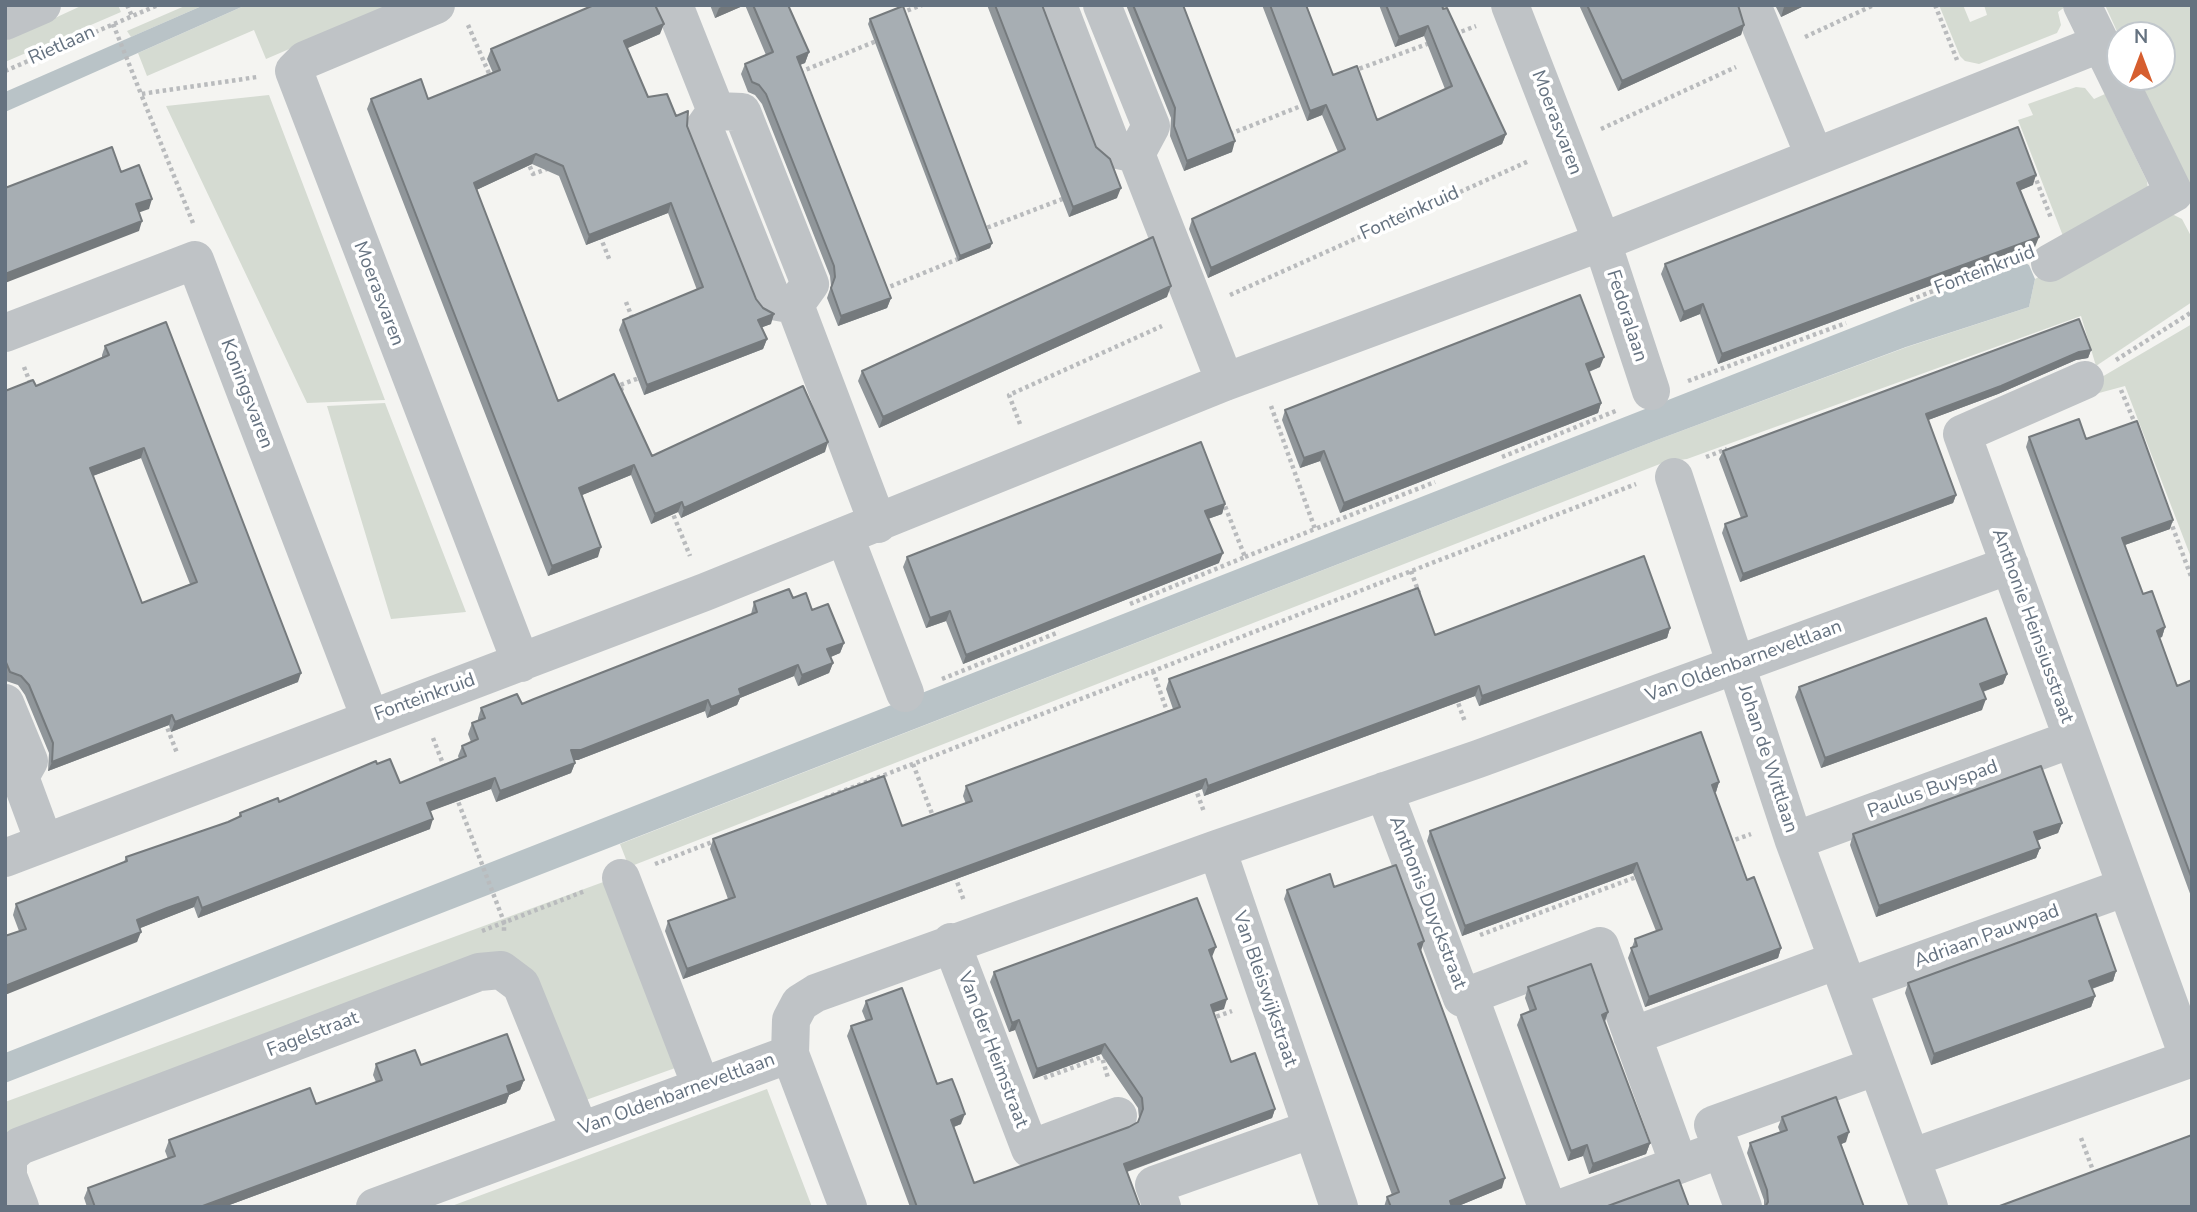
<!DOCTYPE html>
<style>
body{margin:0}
#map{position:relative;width:2197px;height:1212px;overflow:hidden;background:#f4f4f1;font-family:"Nunito Sans",sans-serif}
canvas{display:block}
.frame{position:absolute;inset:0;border:7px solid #657280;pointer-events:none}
.north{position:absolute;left:2106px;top:21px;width:70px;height:70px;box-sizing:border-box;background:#fff;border:2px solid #c1c7cc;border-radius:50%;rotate:0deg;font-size:19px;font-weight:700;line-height:28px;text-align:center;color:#657280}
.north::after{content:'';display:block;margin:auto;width:24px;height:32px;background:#d65e2f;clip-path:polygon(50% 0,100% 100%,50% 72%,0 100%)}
</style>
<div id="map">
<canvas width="2197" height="1212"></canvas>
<div class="frame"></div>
<div class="north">N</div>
</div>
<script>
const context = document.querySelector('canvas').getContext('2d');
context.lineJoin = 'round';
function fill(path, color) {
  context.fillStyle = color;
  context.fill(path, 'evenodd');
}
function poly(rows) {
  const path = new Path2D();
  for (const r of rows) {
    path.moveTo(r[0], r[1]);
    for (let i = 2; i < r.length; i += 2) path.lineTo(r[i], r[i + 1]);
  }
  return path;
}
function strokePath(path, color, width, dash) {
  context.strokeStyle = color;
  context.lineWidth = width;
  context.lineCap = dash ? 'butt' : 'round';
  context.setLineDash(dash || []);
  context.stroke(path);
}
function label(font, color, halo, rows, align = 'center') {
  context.font = font + ' "Nunito Sans",sans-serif';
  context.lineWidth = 7;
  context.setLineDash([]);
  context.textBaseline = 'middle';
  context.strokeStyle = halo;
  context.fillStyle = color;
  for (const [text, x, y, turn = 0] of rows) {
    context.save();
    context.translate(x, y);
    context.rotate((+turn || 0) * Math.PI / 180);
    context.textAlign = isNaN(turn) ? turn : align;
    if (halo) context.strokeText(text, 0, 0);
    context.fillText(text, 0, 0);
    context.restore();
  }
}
fill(poly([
 [83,5,118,5,121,12,5,62,5,41],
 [187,5,204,5,131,37,127,31],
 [246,5,392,5,266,59,254,30,147,76,138,53],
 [1939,5,1963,5,1970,22,1987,15,1984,5,2065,7,2058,12,2061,25,2057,33,1979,64,1965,61,1960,56],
 [2105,5,2192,5,2192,195,2137,77,2162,77,2162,35,2120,35,2120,38],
 [2076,87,2085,88,2094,99,2105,94,2147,181,2148,190,2063,236,2018,120,2033,115,2028,104],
 [269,95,385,400,307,403,166,106],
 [2170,213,2182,219,2192,238,2192,302,2096,366,2081,316,1687,459,1665,462,629,867,620,844,1657,440,1907,347,2029,307,2035,279,2154,217],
 [2192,324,2192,560,2125,386,2099,393,2095,381],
 [385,403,466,612,391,619,327,406],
 [606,881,678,1067,586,1100,529,973,5,1148,5,1102],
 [767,1089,812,1207,449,1207,705,1112]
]), '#d5dbd2');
fill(poly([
 [204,5,246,5,5,112,5,92],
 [2022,261,2029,265,2035,279,2029,307,1906,347,1657,440,5,1083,5,1053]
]), '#b9c3c7');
strokePath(poly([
 [127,5,132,16],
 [1935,5,1957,60],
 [901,13,922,5],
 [113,24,141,94],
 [468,25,491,78],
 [1455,34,1476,26],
 [1805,37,1874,5],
 [5,71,158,5],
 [1353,71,1430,43],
 [800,72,879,40],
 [1601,129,1736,67],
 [1230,134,1306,104],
 [527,160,533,174,550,168],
 [2034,174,2051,218],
 [193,223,141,94,257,77],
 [981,230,1068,197],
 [600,236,610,261],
 [884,289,963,257],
 [1230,295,1529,161],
 [1910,300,2014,260],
 [626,302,633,320],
 [2116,360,2192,312],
 [24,367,31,385],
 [1688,381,1846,323],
 [2121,390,2136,426],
 [622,391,620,385,642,377],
 [1271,406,1315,529,1435,482],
 [1020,424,1009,395,1162,326],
 [1502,457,1618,410],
 [1706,457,1727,449],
 [671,509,690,556],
 [2170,520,2192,579],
 [1245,557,1315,529],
 [1411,571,1419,593],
 [1130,604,1245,557,1223,501],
 [1153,671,1169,717],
 [942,679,1059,632],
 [1456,697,1465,722],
 [165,722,177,753],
 [433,738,445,769],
 [913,764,934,819],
 [1195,787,1204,812],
 [456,796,504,922,504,933],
 [825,798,1636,484],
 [1729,842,1751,834],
 [655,864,715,841],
 [955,876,964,901],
 [482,931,585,891],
 [1480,935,1639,876],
 [1210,1019,1232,1011],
 [1106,1056,1102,1057,1108,1078],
 [1044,1078,1102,1057],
 [2081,1138,2095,1176]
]), '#b9bbbd', 4.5, [3.5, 3.5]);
strokePath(poly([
 [436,5,305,60,294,71,521,663],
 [674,5,716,111,742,112,810,284,795,305,878,524],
 [1058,5,1113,149,1136,154],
 [1102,5,1151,126,1136,154,1225,382],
 [1510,5,1602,242,1651,391],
 [1752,5,1814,155],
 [5,21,42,5],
 [716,111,704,128,773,301,795,305],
 [2050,263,2174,193,2082,5],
 [5,333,195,260,370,718],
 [1674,477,1794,841,1929,1207],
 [845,537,905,693],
 [5,703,29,761,20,777],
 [5,771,20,777,44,842],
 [1384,791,1462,998,1600,946,1679,1165],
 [1794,841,2072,739],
 [1217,849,1339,1207],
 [5,858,705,592,1225,382,1602,242,2099,44],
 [621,878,701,1086],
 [951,942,1030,1149,1118,1116],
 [1848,987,2126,887],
 [1469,995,1547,1207],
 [1632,1036,1838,960],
 [790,1054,848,1207],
 [1911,1158,2189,1059,1962,434,2085,380],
 [20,1207,8,1176,8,1157,20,1146,479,972,501,970,521,985,580,1131],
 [375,1207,790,1054,791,1020,800,1003,816,993,1217,849,1478,759,2010,565],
 [1162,1207,1154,1185,1312,1129],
 [1564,1207,1703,1156],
 [1743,1207,1713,1125,1877,1066]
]), '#bfc3c6', 38);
fill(poly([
 [710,5,745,5,715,18],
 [745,5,788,5,809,52,805,63,800,65,891,298,887,308,838,326,827,298,831,286,830,276,762,104,755,95,748,92,741,74,745,64,766,55],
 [899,5,907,5,903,7,992,243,990,248,958,261,868,24,870,19,899,7],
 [987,5,1042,5,1096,147,1117,198,1069,217],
 [1126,5,1183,5,1232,152,1184,171,1170,136,1171,118],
 [1262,5,1306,5,1333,75,1377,120,1445,89,1424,36,1395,47,1379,5,1442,5,1506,134,1502,144,1208,278,1189,229,1192,219,1338,152,1322,115,1307,121],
 [1579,5,1738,5,1744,25,1741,35,1618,91],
 [1775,5,1806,5,1781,17],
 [660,34,627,48,648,97,676,116,687,126,756,299,771,324,762,327,767,339,763,349,644,395,619,330,623,320,697,290,668,213,586,245,559,176,532,164,476,190,533,338,558,401,652,456,825,452,681,518,678,512,651,524,631,475,582,495,598,557,548,576,367,109,371,99,428,99,493,73,487,59,491,49],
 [2033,185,2020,190,2035,247,1718,364,1700,314,1680,322,1661,274,1665,264],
 [1167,297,879,428,858,381,862,371],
 [105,346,298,682,171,732,169,725,48,771,49,753,25,695,18,685,6,681,5,678,5,391,36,386,102,358,102,355],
 [141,458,190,584,142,603,93,476],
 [2091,350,2088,358,2076,360,1998,394,1928,420,1956,495,1953,503,1740,582,1722,533,1725,524,1741,518,1719,459,1723,451],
 [1600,367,1589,372,1601,403,1598,413,1340,513,1320,461,1300,468,1282,420,1285,410],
 [2029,437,2086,439,2170,529,2125,545,2143,594,2165,627,2162,637,2159,638,2177,686,2192,680,2192,899,2026,447],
 [1225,504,1222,514,1208,519,1219,563,963,664,946,621,926,628,903,567,907,557],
 [793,598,812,610,844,643,840,653,830,657,833,663,829,673,798,686,794,676,740,698,737,705,707,718,705,711,578,760,574,760,575,763,571,773,496,802,491,789,430,811,430,829,198,918,194,907,163,919,140,928,137,942,19,931,13,915,16,904,124,862,126,857,228,822,238,818,240,813,279,802,377,764,400,783,459,759,458,756,462,746,471,742,468,734,472,723,478,721,478,718,481,708,522,704,751,614,754,602],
 [1670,628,1667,638,1479,706,1475,696,1204,796,1202,789,683,979,665,931,668,921,728,899,710,849,713,839,902,826,966,804,963,796,966,786,1173,709,1166,689,1169,679,1435,635],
 [2007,674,2003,684,1983,692,1982,710,1821,768,1795,697,1799,687],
 [1719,782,1716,792,1715,792,1747,880,1781,948,1778,958,1645,1007,1628,958,1635,939,1656,931,1633,873,1462,936,1427,841,1430,831],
 [2062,823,2058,833,2037,840,2040,848,2036,858,1876,917,1850,845,1853,834],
 [1287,890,1421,951,1502,1188,1456,1207,1384,1207,1387,1197,1392,1195,1284,899],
 [1212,957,1224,1009,1213,1012,1231,1062,1275,1109,1272,1118,1127,1172,1140,1207,910,1207,847,1036,851,1026,866,1021,862,1011,866,1001,937,1084,961,1124,954,1127,974,1183,1129,1127,1138,1122,1139,1118,1138,1108,1101,1054,1033,1079,1015,1030,1009,1032,990,982,994,972],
 [2116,971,2113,981,2092,989,2095,996,2091,1007,1931,1065,1905,993,1908,983],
 [1528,987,1608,1012,1605,1022,1650,1143,1646,1154,1589,1174,1583,1156,1568,1161,1517,1025,1521,1015,1530,1012,1525,998],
 [376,1064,421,1065,524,1080,520,1090,509,1095,506,1103,224,1207,87,1207,84,1198,88,1188,168,1159,165,1151,169,1140,316,1104,376,1082,373,1075],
 [1782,1117,1846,1142,1841,1144,1864,1207,1764,1207,1764,1200,1747,1153,1750,1143,1780,1132,1778,1127]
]), '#90969a');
fill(poly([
 [725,5,745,5,715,18,719,8],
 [1788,5,1806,5,1781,17,1784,7],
 [664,24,660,34,621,51,624,41],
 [1744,25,1741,35,1618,91,1622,81],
 [1428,26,1424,36,1395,47,1399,37],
 [809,52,805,63,794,67,797,57],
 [1326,105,1322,115,1307,121,1310,111],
 [1506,134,1502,144,1208,278,1211,268],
 [1235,141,1232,152,1184,171,1187,161],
 [536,154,532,164,470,193,474,183],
 [2036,175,2033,185,2014,193,2017,183],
 [1121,188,1117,198,1069,217,1073,207],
 [152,199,149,209,132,215,136,204],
 [671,203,668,213,586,245,589,235],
 [142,221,139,231,5,283,5,274],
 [2039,237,2035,247,1718,364,1722,354],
 [992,243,990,248,958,261,960,256],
 [1171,286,1167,297,879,428,883,417],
 [891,298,887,308,838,326,841,316],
 [1703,304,1700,314,1680,322,1684,312],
 [774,314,771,324,755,330,758,320],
 [767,339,763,349,644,395,647,385],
 [2091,350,2088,358,2076,360,1998,394,1923,422,1926,414,2079,352],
 [1604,357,1600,367,1582,374,1586,364],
 [1601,403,1598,413,1340,513,1344,503],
 [828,442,825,452,681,518,684,508],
 [144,448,141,458,87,478,90,468],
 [1324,451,1320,461,1300,468,1304,458],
 [634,465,631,475,575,498,579,488],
 [1956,495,1953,503,1740,582,1743,574],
 [682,502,678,512,651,524,655,514],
 [1225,504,1222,514,1202,521,1205,511],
 [2173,520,2170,529,2119,547,2122,538],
 [601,547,598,557,548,576,552,566],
 [1223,553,1219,563,963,664,966,655],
 [950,611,946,621,926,628,930,618],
 [2165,627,2162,637,2153,640,2157,631],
 [1670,628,1667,638,1479,706,1482,696],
 [844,643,840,653,824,660,827,649],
 [833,663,829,673,798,686,802,675],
 [798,665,794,676,740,698,737,705,707,718,711,707,739,689],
 [301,673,298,682,171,732,175,722],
 [2007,674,2003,684,1976,694,1980,684],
 [1479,686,1475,696,1204,796,1208,786],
 [1986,699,1982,710,1821,768,1825,758],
 [708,700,705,711,578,760,567,760,571,750],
 [172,715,169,725,48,771,52,762],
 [575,763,571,773,496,802,500,791],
 [495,778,491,789,423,814,427,803],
 [1206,779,1202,789,683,979,687,969],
 [1719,782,1716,792,1708,795,1712,785],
 [433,819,430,829,198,918,202,908],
 [2062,823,2058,833,2031,843,2034,832],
 [2040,848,2036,858,1876,917,1879,906],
 [1637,863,1633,873,1462,936,1465,926],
 [198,897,194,907,133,931,137,920],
 [141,932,137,942,5,995,5,986],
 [1424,941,1421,951,1418,944],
 [1216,947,1212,957,1209,950],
 [1781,948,1778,958,1645,1007,1649,997],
 [2116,971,2113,981,2085,991,2089,981],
 [2095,996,2091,1007,1931,1065,1934,1054],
 [1227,999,1224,1009,1207,1014,1211,1005],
 [1608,1012,1604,1023,1602,1015],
 [1019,1020,1015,1030,1009,1032,1012,1023],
 [1105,1044,1101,1054,1033,1079,1037,1069],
 [524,1080,520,1090,509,1095,506,1103,224,1207,200,1207],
 [1275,1109,1272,1118,1120,1174,1124,1164],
 [965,1114,961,1124,948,1129,951,1120],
 [1849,1132,1846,1142,1835,1147,1838,1137],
 [1650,1143,1646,1154,1589,1174,1593,1164],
 [1587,1145,1583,1156,1568,1161,1571,1151],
 [1505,1178,1502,1188,1456,1207,1448,1207,1450,1201]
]), '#757a7d');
const building = poly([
 [594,5,655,5,664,24,624,41,648,97,667,94,676,116,688,111,687,126,756,299,763,308,774,314,758,320,767,339,647,385,623,320,703,287,671,203,589,235,563,166,536,154,474,183,558,401,614,374,652,456,803,386,828,442,684,508,682,502,655,514,634,465,579,488,601,547,552,566,371,99,421,79,428,99,500,70,491,49,594,5],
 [753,5,788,5,809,52,797,57,891,298,841,316,831,288,835,277,834,266,766,94,759,85,752,82,745,64,773,52,753,5],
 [995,5,1042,5,1096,147,1110,159,1121,188,1073,207,995,5],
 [1133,5,1183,5,1235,141,1187,161,1174,126,1175,108,1133,5],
 [1270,5,1306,5,1333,75,1357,66,1377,120,1452,86,1428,26,1399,37,1386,5,1442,5,1443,9,1447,8,1506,134,1211,268,1192,219,1345,149,1326,105,1310,111,1270,5],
 [1587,5,1738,5,1744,25,1622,81,1587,5],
 [903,6,992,243,960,256,870,19,903,6],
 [2018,127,2036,175,2017,183,2039,237,1722,354,1703,304,1684,312,1665,264,2018,127],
 [112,147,121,172,139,165,152,199,136,204,142,221,5,274,5,188,112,147],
 [1153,237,1171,286,883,417,862,371,1153,237],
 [1580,295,1604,357,1586,364,1601,403,1344,503,1324,451,1304,458,1285,410,1580,295],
 [2079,319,2091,350,2079,352,2001,386,1926,414,1956,495,1743,574,1725,524,1747,516,1723,451,2079,319],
 [166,322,301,673,175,722,172,715,52,762,53,743,29,685,21,676,10,672,5,660,5,391,33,380,36,386,109,355,105,346,166,322],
 [144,448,197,582,142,603,90,468,144,448],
 [2079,419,2086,439,2137,421,2173,520,2122,538,2143,594,2152,591,2165,627,2157,631,2177,686,2192,680,2192,879,2029,437,2079,419],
 [1201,442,1225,504,1205,511,1223,553,966,655,950,611,930,618,907,557,1201,442],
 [1644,556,1670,628,1482,696,1479,686,1208,786,1206,779,687,969,668,921,735,897,713,839,884,776,902,826,972,801,966,786,1180,707,1169,679,1361,609,1418,588,1435,635,1644,556],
 [789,589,793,598,806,593,812,610,828,604,844,643,827,649,833,663,802,675,798,665,739,689,741,695,711,707,708,700,581,750,571,750,575,763,500,791,495,778,427,803,433,819,202,908,198,897,167,908,137,920,141,932,5,986,5,936,26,929,16,904,127,861,126,857,228,822,241,816,240,813,278,798,279,802,376,761,377,764,390,759,400,783,466,756,462,746,478,739,472,723,485,718,481,708,517,694,522,704,534,699,757,612,754,602,789,589],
 [1986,618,2007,674,1980,684,1986,699,1825,758,1799,687,1986,618],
 [1701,732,1719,782,1712,785,1747,880,1754,877,1781,948,1649,997,1631,948,1637,946,1635,939,1662,929,1637,863,1465,926,1430,831,1701,732],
 [2041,766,2062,823,2034,832,2040,848,1879,906,1853,834,2041,766],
 [1396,865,1424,941,1418,944,1505,1178,1450,1201,1452,1207,1391,1207,1387,1197,1399,1192,1287,890,1330,874,1334,887,1396,865],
 [1197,898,1216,947,1209,950,1227,999,1211,1005,1231,1062,1255,1053,1275,1109,1124,1164,1140,1207,917,1207,851,1026,872,1019,866,1001,902,988,937,1084,952,1079,959,1097,965,1114,951,1120,974,1183,1129,1127,1138,1122,1143,1109,1142,1098,1105,1044,1037,1069,1019,1020,1012,1023,994,972,1197,898],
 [2096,914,2116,971,2089,981,2095,996,1934,1054,1908,983,2096,914],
 [1591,964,1608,1012,1602,1015,1650,1143,1593,1164,1587,1145,1571,1151,1521,1015,1536,1009,1528,987,1591,964],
 [507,1034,524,1080,507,1086,509,1093,200,1207,95,1207,88,1188,175,1156,169,1140,310,1088,316,1104,382,1080,376,1064,415,1050,421,1065,507,1034],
 [1836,1097,1849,1132,1838,1137,1864,1207,1765,1207,1768,1202,1767,1190,1750,1143,1787,1130,1782,1117,1836,1097],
 [2192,1135,2192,1207,1997,1207,2192,1135],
 [1679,1180,1689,1207,1605,1207,1679,1180]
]);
fill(building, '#a7aeb3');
strokePath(building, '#757a7d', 2);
label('19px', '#657280', '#fff', [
 ["Rietlaan",62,46,-24],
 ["Moerasvaren",1556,123,69],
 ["Fonteinkruid",1410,214,-24],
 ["Fonteinkruid",1985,271,-21],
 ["Moerasvaren",378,294,69],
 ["Fedoralaan",1626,316,72],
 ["Koningsvaren",246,394,69],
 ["Anthonie Heinsiusstraat",2032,626,70],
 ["Van Oldenbarneveltlaan",1744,662,-20],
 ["Fonteinkruid",425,698,-20],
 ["Johan de Wittlaan",1767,759,72],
 ["Paulus Buyspad",1933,790,-20],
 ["Anthonis Duyckstraat",1427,903,69],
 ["Adriaan Pauwpad",1987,937,-20],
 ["Van Bleiswijkstraat",1264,989,71],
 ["Fagelstraat",313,1035,-21],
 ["Van der Heimstraat",992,1050,69],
 ["Van Oldenbarneveltlaan",677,1095,-20]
]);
</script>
